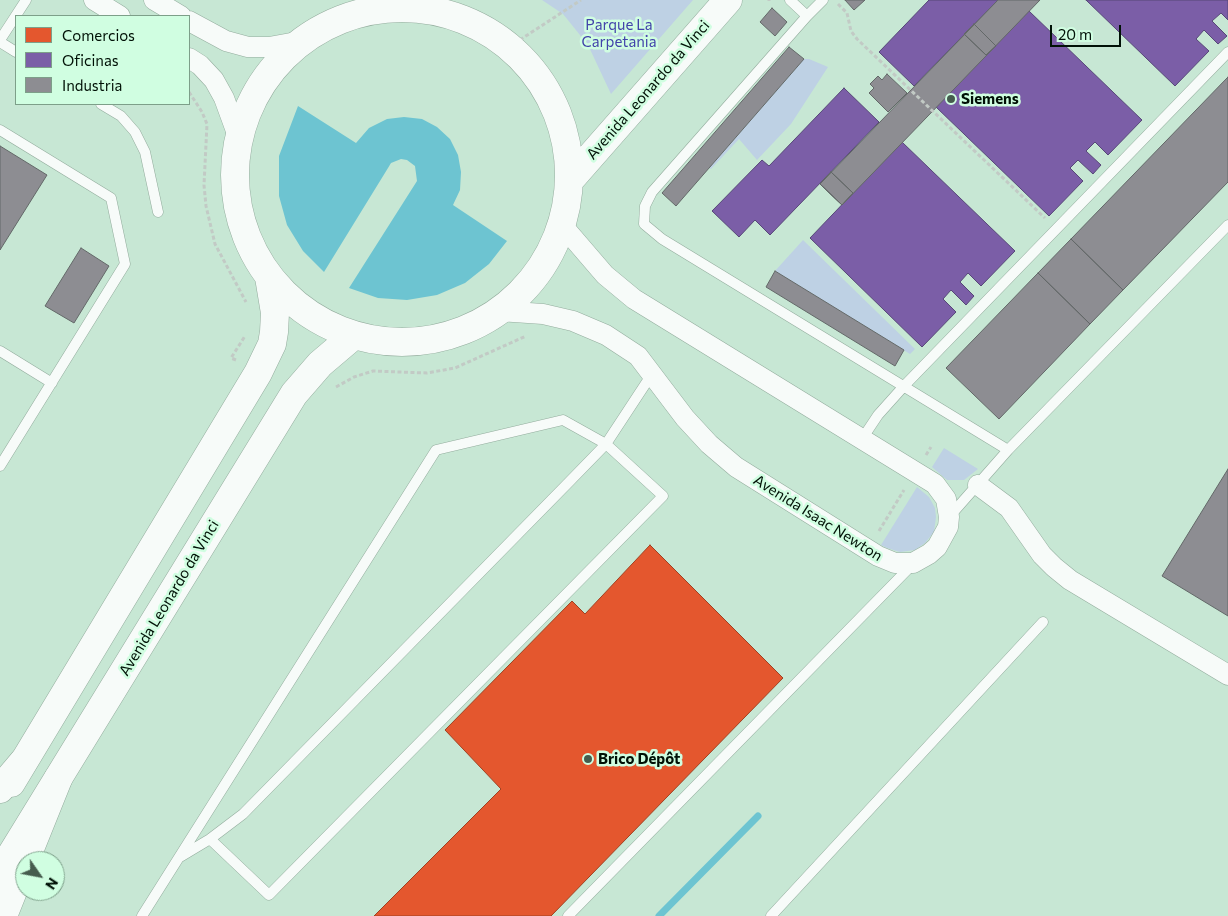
<!DOCTYPE html>
<meta charset="utf-8">
<style>
body{margin:0}
#map{position:relative;width:1228px;height:916px;overflow:hidden;background:#c7e7d4;font-family:Commissioner,sans-serif}
canvas{display:block}
.legend{position:absolute;left:15px;top:15px;width:175px;height:90px;box-sizing:border-box;background:#d0fee1;border:1px solid #7d9f89;margin:0;padding:6px 9px;list-style:none;font-size:15px;color:#001106}
.legend li{display:flex;align-items:center;gap:10px;height:25px}
.legend b{width:25px;border:1px solid #7d9f89}
.north{position:absolute;left:15px;top:851px;width:50px;height:50px;box-sizing:border-box;background:#d0fee1;border:1px solid #7d9f89;border-radius:50%;rotate:123deg;font-size:14px;font-weight:700;line-height:20px;text-align:center;color:#001106}
.north::after{content:'';display:block;margin:auto;width:18px;height:22px;background:#465c4e;clip-path:polygon(50% 0,100% 100%,50% 72%,0 100%)}
.scale{position:absolute;left:1050px;top:25px;width:71px;height:22px;box-sizing:border-box;border:2px solid #001106;border-top:0;padding-left:6px;font-size:15px;line-height:18px;white-space:nowrap;color:#001106;-webkit-text-stroke:4px #d0fee1;paint-order:stroke}
</style>
<div id="map">
<canvas width="1228" height="916"></canvas>
<ul class="legend">
<li><b style="height:14px;background:#e4572e"></b>Comercios</li>
<li><b style="height:14px;background:#7b5ea7"></b>Oficinas</li>
<li><b style="height:14px;background:#8d8d92"></b>Industria</li>
</ul>
<div class="north">N</div>
<div class="scale">20 m</div>
</div>
<script>
const context = document.querySelector('canvas').getContext('2d');
context.lineJoin = 'round';
function fill(path, color) {
  context.fillStyle = color;
  context.fill(path, 'evenodd');
}
function poly(rows) {
  const path = new Path2D();
  for (const r of rows) {
    if (r.length === 3) {
      path.moveTo(r[0] + r[2], r[1]);
      path.arc(r[0], r[1], r[2], 0, 2 * Math.PI);
      continue;
    }
    path.moveTo(r[0], r[1]);
    for (let i = 2; i < r.length; i += 2) path.lineTo(r[i], r[i + 1]);
  }
  return path;
}
function strokePath(path, color, width, dash) {
  context.strokeStyle = color;
  context.lineWidth = width;
  context.lineCap = dash ? 'butt' : 'round';
  context.setLineDash(dash || []);
  context.stroke(path);
}
function label(font, color, halo, rows, align = 'center') {
  context.font = font + ' Commissioner,sans-serif';
  context.lineWidth = 5;
  context.setLineDash([]);
  context.textBaseline = 'middle';
  context.strokeStyle = halo;
  context.fillStyle = color;
  for (const [text, x, y, turn = 0] of rows) {
    context.save();
    context.translate(x, y);
    context.rotate((+turn || 0) * Math.PI / 180);
    context.textAlign = isNaN(turn) ? turn : align;
    if (halo) context.strokeText(text, 0, 0);
    context.fillText(text, 0, 0);
    context.restore();
  }
}
fill(poly([
 [542,0,693,0,611,94,588,45,563,14],
 [804,59,809,59,828,67,791,124,757,160,739,139,711,169,709,168],
 [803,240,915,349,910,354,775,271],
 [944,448,978,469,964,480,947,480,932,467],
 [917,487,929,497,935,508,936,517,934,532,925,543,915,550,900,552,887,548,881,545]
]), '#bed1e4');
fill(poly([
 [298,106,356,143,369,128,387,119,404,117,422,119,437,127,450,139,458,155,461,172,460,190,453,205,507,241,489,264,465,283,437,295,407,300,378,298,349,288,417,181,415,166,407,160,401,159,391,163,388,168,324,272,303,251,287,225,279,196,279,156]
]), '#6dc4d1');
const shops = poly([
 [650,545,783,678,551,916,374,916,501,789,445,730,572,601,585,614,650,545]
]);
fill(shops, '#e4572e');
strokePath(shops, '#a04222', 1);
const offices = poly([
 [929,0,998,0,914,86,879,52,929,0],
 [1086,0,1228,0,1228,20,1221,13,1212,21,1227,36,1218,44,1204,30,1196,39,1209,51,1175,86,1086,0],
 [1029,11,1142,120,1108,155,1095,142,1086,151,1101,165,1093,174,1078,160,1070,168,1083,181,1049,216,936,107,1029,11],
 [844,88,879,122,770,235,755,220,739,237,712,211,762,160,769,166,844,88],
 [902,142,1015,251,981,286,968,273,960,282,974,296,966,305,951,290,943,299,956,312,922,347,810,238,902,142]
]);
fill(offices, '#7b5ea7');
strokePath(offices, '#564777', 1);
const industry = poly([
 [845,0,865,0,854,10,845,0],
 [998,0,1040,0,842,205,820,184,998,0],
 [772,8,787,22,775,36,760,22,772,8],
 [974,24,996,46,986,55,964,34,974,24],
 [974,24,996,46,986,55,964,34,974,24],
 [789,47,804,59,676,206,662,193,789,47],
 [887,74,907,93,888,112,869,93,874,88,870,84,878,76,882,80,887,74],
 [1228,77,1228,182,1123,290,1071,239,1228,77],
 [0,146,47,175,0,250,0,146],
 [831,172,853,193,842,205,820,184,831,172],
 [831,172,853,193,842,205,820,184,831,172],
 [1071,239,1123,290,1090,324,1038,273,1071,239],
 [81,248,109,266,74,323,45,306,81,248],
 [775,271,904,350,895,366,766,287,775,271],
 [1038,273,1090,324,999,419,946,368,1038,273],
 [1228,469,1228,616,1162,576,1228,469]
]);
fill(industry, '#8d8d92');
strokePath(industry, '#636868', 1);
strokePath(poly([
 [659,916,758,816]
]), '#6dc4d1', 7);
const lane = poly([
 [790,0,807,16],
 [823,0,807,16,652,192,645,206,644,224,662,239,1008,450,1228,225],
 [0,40,26,0],
 [0,42,16,52],
 [101,104,121,116,135,132,145,152,158,212],
 [0,130,111,198,125,264,0,466],
 [0,351,52,383],
 [862,439,878,415,904,386,1228,52],
 [949,517,1008,450],
 [180,857,210,839,243,814,569,482,606,444,652,374],
 [142,916,436,450,563,420,606,444,663,496,269,895,210,839],
 [568,916,913,564],
 [771,916,1043,622]
]);
const street = poly([
 [94,0,120,16],
 [154,0,181,16],
 [189,21,226,41,248,47,269,47,302,41],
 [189,58,200,65,214,80,224,98,239,139],
 [499,311,543,314,573,321,606,335,638,356,685,418,709,444,736,467,878,556,895,563,913,563,929,554,937,547,948,527,949,517,946,499,935,484,634,299,605,275,562,225],
 [978,485,1009,508,1042,555,1054,567,1070,580,1228,675]
]);
const secondary = poly([
 [402,175,167],
 [570,180,728,0],
 [11,783,258,373,272,344,274,332,275,313,269,277],
 [0,873,294,394,320,364,353,336]
]);
const highway = poly([
 [0,789,23,762],
 [25,861,58,779],
 [3,916,25,861]
]);
strokePath(lane, '#93ac9d', 11);
strokePath(street, '#93ac9d', 21);
strokePath(secondary, '#93ac9d', 29);
strokePath(highway, '#93ac9d', 29);
strokePath(poly([
 [769,1,769,0],
 [838,4,847,13,851,31,857,39,1045,218],
 [509,47,581,0],
 [189,92,202,112,207,124,204,185,206,206,215,244,246,302],
 [236,360,231,358,245,336],
 [336,387,354,377,373,371,427,373,455,368,526,336],
 [926,455,931,447],
 [879,531,904,490]
]), '#c2cac5', 3, [4, 2.5]);
strokePath(lane, '#f7fbf9', 10);
strokePath(street, '#f7fbf9', 20);
strokePath(secondary, '#f7fbf9', 28);
strokePath(highway, '#f7fbf9', 28);
for (const [x, y, r, color] of [
 [951,99,5,"#465c4e"],
 [588,759,5,"#465c4e"]
]) {
  const dot = new Path2D();
  dot.arc(x, y, r, 0, 2 * Math.PI);
  context.fillStyle = color;
  context.fill(dot);
  strokePath(dot, '#d0fee1', 2);
}
label('15px', '#4243aa', '#d0fee1', [
 ["Parque La",619,25],
 ["Carpetania",619,42]
]);
label('15px', '#001106', '#d0fee1', [
 ["Avenida Leonardo da Vinci",648,90,-49],
 ["Avenida Isaac Newton",818,518,32],
 ["Avenida Leonardo da Vinci",169,598,-59]
]);
label('bold 15px', '#001106', '#d0fee1', [
 ["Siemens",961,99],
 ["Brico Dépôt",598,759]
], 'left');
</script>
